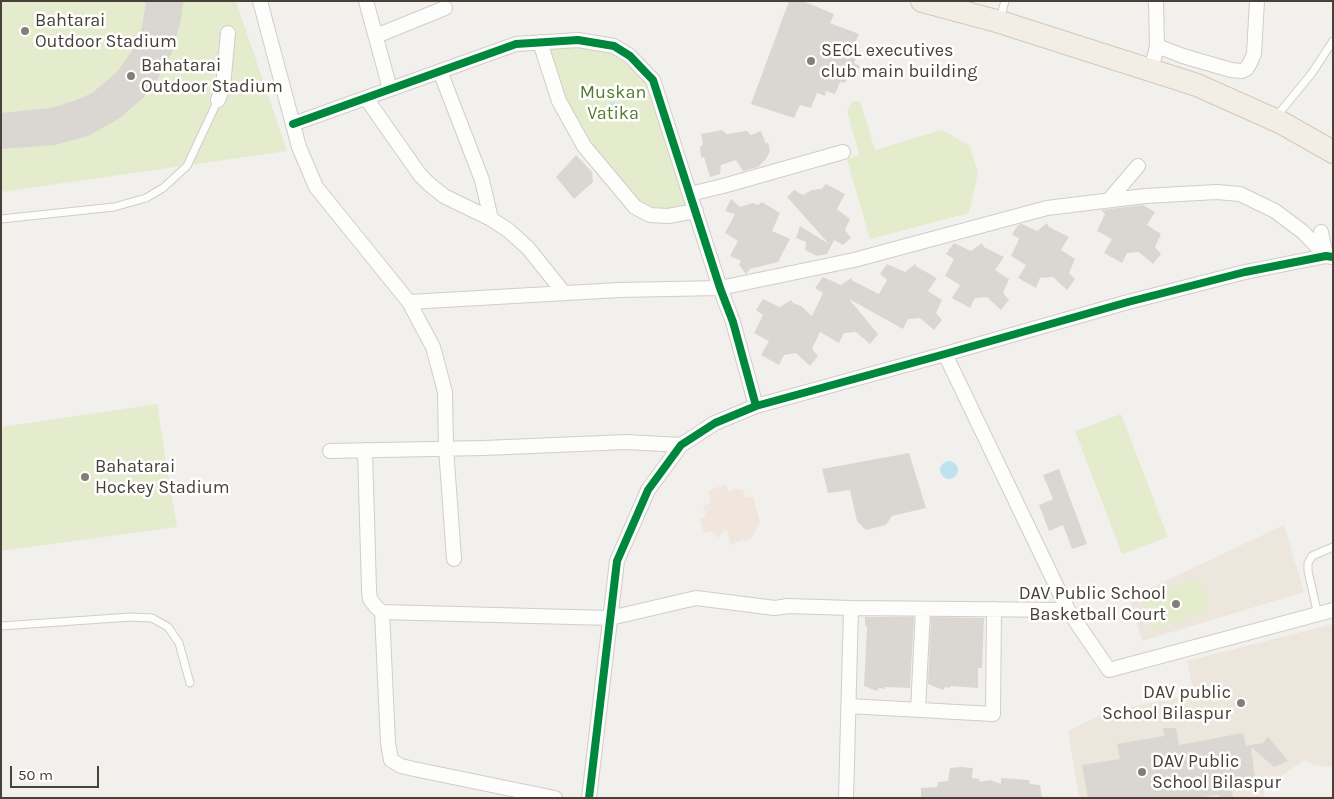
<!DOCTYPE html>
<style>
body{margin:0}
#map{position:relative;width:1334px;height:799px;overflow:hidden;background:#f2f0ed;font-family:Karla,sans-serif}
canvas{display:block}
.frame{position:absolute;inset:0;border:2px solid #494038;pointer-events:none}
.scale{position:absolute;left:10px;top:766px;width:89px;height:22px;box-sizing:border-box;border:2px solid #494038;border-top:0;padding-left:6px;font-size:15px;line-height:18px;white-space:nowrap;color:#494038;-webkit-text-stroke:4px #fff;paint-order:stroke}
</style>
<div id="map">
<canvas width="1334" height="799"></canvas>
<div class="frame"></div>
<div class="scale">50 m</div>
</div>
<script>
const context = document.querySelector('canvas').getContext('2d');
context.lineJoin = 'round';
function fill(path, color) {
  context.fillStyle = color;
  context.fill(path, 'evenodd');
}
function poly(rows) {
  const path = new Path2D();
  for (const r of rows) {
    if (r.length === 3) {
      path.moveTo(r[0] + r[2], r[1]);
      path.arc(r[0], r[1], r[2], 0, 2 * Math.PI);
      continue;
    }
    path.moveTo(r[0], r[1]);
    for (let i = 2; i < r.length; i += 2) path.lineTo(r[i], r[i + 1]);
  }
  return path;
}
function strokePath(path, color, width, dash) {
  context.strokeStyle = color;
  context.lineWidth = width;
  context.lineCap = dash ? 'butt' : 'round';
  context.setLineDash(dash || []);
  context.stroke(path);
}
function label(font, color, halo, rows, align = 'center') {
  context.font = font + ' Karla,sans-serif';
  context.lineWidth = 5;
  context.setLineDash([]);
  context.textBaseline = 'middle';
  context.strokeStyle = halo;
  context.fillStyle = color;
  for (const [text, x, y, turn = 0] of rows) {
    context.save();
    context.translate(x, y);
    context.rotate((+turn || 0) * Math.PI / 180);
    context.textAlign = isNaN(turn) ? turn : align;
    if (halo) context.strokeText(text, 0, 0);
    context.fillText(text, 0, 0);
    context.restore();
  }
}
fill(poly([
 [726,484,729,492,735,489,743,490,746,498,753,496,760,522,752,538,745,541,744,539,731,545,726,529,719,538,711,531,704,533,700,519,706,516,703,506,711,503,708,491]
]), '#f1e6dd');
fill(poly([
 [1284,525,1304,592,1142,641,1129,598],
 [1333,624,1333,767,1314,765,1305,760,1264,787,1264,798,1079,798,1068,731,1106,712,1194,694,1187,661]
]), '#ede6dc');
fill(poly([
 [1,1,236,1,287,151,1,192],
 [542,43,614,46,643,69,696,211,650,215,584,146],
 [852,101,860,101,875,150,942,130,970,146,978,173,969,213,870,239,847,159,859,155,859,153,847,111],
 [157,404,177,527,1,551,1,427],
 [1121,414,1168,537,1122,554,1075,431],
 [1200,579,1210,610,1152,630,1142,597]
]), '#e4eccd');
fill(poly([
 [611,102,620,104,624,108,625,114,621,121,613,121,608,118,607,112],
 [949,470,9]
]), '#bee3ef');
fill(poly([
 [146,1,183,1,181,20,171,54,155,84,144,97,120,118,88,136,55,145,1,149,1,113,51,108,74,101,92,93,117,72,132,51,142,27],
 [789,1,803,1,834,14,830,23,859,34,851,52,856,58,854,63,860,66,854,77,849,75,845,83,840,82,835,94,826,91,825,96,817,93,811,108,800,105,794,118,751,104],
 [722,130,727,134,747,131,751,135,761,131,766,144,768,142,770,151,766,159,758,167,743,171,736,160,721,165,720,174,710,177,704,157,701,158,700,147,703,144,701,134],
 [576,155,592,172,593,182,574,199,556,177],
 [826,184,845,194,837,209,850,219,845,230,851,238,843,245,834,240,827,254,817,256,805,250,806,242,796,238,800,226,829,244,787,197,794,190,803,195,812,190,821,189],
 [731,199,740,207,753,203,758,205,762,202,780,213,772,231,790,239,778,262,750,269,746,274,739,265,741,261,730,256,738,241,725,233,735,214,725,211],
 [1143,205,1155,212,1147,225,1161,234,1155,247,1161,254,1153,264,1139,252,1127,253,1122,263,1104,253,1112,239,1097,231,1105,214,1101,210],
 [1047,223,1049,227,1069,237,1061,250,1075,259,1069,273,1075,279,1067,290,1053,277,1040,278,1036,288,1018,278,1026,265,1011,256,1019,239,1012,234,1018,225,1022,224,1037,231],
 [954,243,971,251,982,243,984,247,1004,257,995,270,1009,279,1003,293,1009,300,1001,310,987,297,975,298,970,308,952,298,960,285,945,276,954,259,946,254],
 [887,264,905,272,915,264,917,267,937,278,928,291,942,300,936,313,942,320,934,330,920,318,908,319,903,329,849,299,878,334,870,344,856,332,844,333,839,343,820,332,812,349,818,356,810,366,796,353,784,355,779,365,761,355,769,341,754,333,763,315,756,310,763,299,780,307,791,300,793,303,801,306,812,316,823,293,815,288,823,277,841,285,851,278,853,281,879,294,887,280,880,274],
 [909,453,926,508,892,516,886,525,866,530,857,521,850,490,828,493,822,469],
 [1059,469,1087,544,1072,549,1063,525,1049,531,1039,505,1053,499,1043,475],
 [865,617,914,617,910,688,885,687,885,689,879,688,877,691,864,686,867,627,865,625],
 [931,617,984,618,982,668,978,668,978,688,950,686,950,688,945,687,943,690,928,684],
 [1163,728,1176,728,1179,745,1243,733,1246,746,1263,743,1268,737,1288,761,1274,767,1251,747,1256,788,1232,790,1233,798,1219,798,1219,795,1193,798,1088,798,1082,765,1120,759,1117,744,1164,736],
 [961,767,973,768,972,778,979,779,980,782,990,780,1001,784,1001,778,1029,780,1030,784,1040,785,1042,798,921,798,921,788,937,787,938,782,948,781,950,768]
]), '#dad7d3');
const service = poly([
 [1000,19,1005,1],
 [1276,117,1312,73,1333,41],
 [1,219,114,207,146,198,163,188,187,166,218,100],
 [1318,615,1308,571,1308,563,1312,556,1333,547],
 [1,626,131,617,152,618,168,627,179,643,190,683]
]);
const minor = poly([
 [260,1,299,147,316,187,409,302,433,347,445,392,446,448,454,559],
 [366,1,390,89],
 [376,36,445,8],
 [540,42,559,101,584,146,635,207,650,215,668,216,696,211],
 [1157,46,1183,56,1231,70,1242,71,1246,69,1250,63,1254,54,1257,1],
 [1151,70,1157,46,1156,1],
 [440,71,482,180,491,219],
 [366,98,420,175,429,184,444,196,491,219,508,230,528,248,564,293],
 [218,100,223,87,228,33],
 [293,124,516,44,578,40,614,46,630,56,653,80,720,288,733,322,756,406],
 [690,194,723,186,843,152],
 [1109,200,1138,166],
 [1321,232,1326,255],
 [409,302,619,290,720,288,854,260,1047,208,1145,196,1217,192,1240,194,1275,211,1303,232,1326,256],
 [945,354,1068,610,1109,670,1333,610],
 [365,450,369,590,370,599,376,607,382,612,610,618,696,598,775,608,788,606,851,608],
 [330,451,484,448,626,442,681,445],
 [382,612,388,743,391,760,401,766,414,769,555,798],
 [848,706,993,714,994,609],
 [918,710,923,609],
 [589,798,617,561,648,490,681,445,715,423,756,406,945,354,1128,302,1245,272,1326,256,1333,257],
 [846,798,851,608,1068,610]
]);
const primary = poly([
 [922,1,1000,22,1197,85,1282,123,1333,152]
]);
strokePath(service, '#d0cdca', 9);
strokePath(minor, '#d0cdca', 16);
strokePath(primary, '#d4c8ba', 24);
strokePath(service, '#fdfdfc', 7);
strokePath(minor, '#fdfdfc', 14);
strokePath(primary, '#f2ede5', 22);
strokePath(poly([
 [293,124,516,44,578,40,614,46,630,56,653,80,720,288,733,322,756,406],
 [589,798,617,561,648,490,681,445,715,423,756,406,945,354,1128,302,1245,272,1326,256,1333,257]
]), '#00873e', 8);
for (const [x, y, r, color] of [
 [25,31,5,"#847e77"],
 [811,61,5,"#847e77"],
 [131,76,5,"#847e77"],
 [85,477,5,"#847e77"],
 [1176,604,5,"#847e77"],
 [1241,703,5,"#847e77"],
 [1142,772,5,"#847e77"]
]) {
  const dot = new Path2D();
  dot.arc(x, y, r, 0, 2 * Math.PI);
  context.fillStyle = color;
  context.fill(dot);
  strokePath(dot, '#fff', 2);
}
label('18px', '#494038', '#fff', [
 ["Bahtarai",35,21],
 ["Outdoor Stadium",35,42],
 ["SECL executives",821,51],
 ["club main building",821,72],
 ["Bahatarai",141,66],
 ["Outdoor Stadium",141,87],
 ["Bahatarai",95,467],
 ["Hockey Stadium",95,488],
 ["DAV Public School",1166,594,"right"],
 ["Basketball Court",1166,615,"right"],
 ["DAV public",1231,693,"right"],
 ["School Bilaspur",1231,714,"right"],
 ["DAV Public",1152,762],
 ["School Bilaspur",1152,783]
], 'left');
label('18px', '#557b2a', '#fff', [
 ["Muskan",613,93],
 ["Vatika",613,114]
]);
</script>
